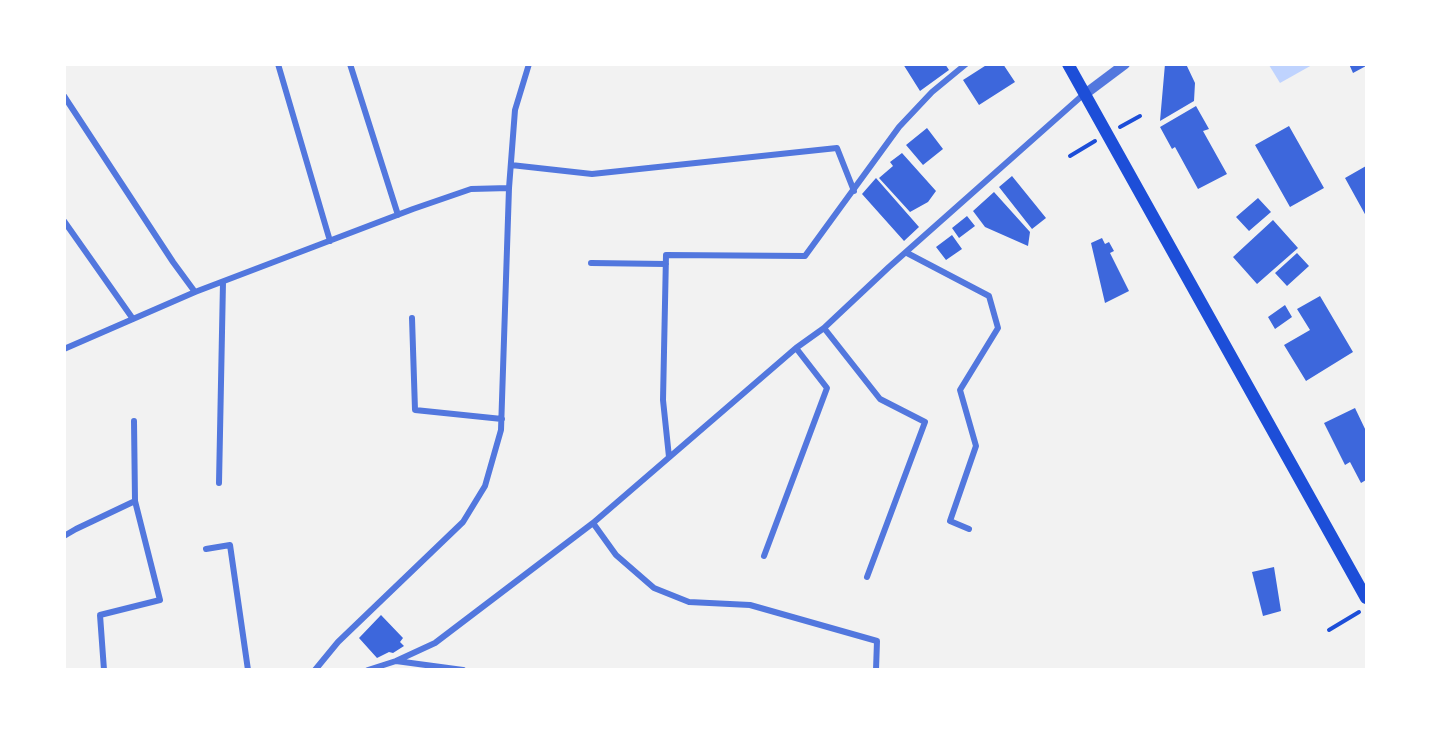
<!DOCTYPE html>
<style>
body{margin:0}
#map{position:relative;width:1431px;height:734px;overflow:hidden;background:#f2f2f2;font-family:"PT Sans",sans-serif}
canvas{display:block}
.frame{position:absolute;inset:0;border:66px solid #fff;pointer-events:none}
</style>
<div id="map">
<canvas width="1431" height="734"></canvas>
<div class="frame"></div>
</div>
<script>
const context = document.querySelector('canvas').getContext('2d');
context.lineJoin = 'round';
function fill(path, color) {
  context.fillStyle = color;
  context.fill(path, 'evenodd');
}
function poly(rows) {
  const path = new Path2D();
  for (const r of rows) {
    path.moveTo(r[0], r[1]);
    for (let i = 2; i < r.length; i += 2) path.lineTo(r[i], r[i + 1]);
  }
  return path;
}
function strokePath(path, color, width, dash) {
  context.strokeStyle = color;
  context.lineWidth = width;
  context.lineCap = dash ? 'butt' : 'round';
  context.setLineDash(dash || []);
  context.stroke(path);
}
fill(poly([
 [1269,65,1312,65,1280,83]
]), '#bfd3fe');
fill(poly([
 [903,64,945,64,949,70,920,91],
 [988,64,1003,64,1015,82,979,105,963,80],
 [1165,64,1186,64,1195,83,1194,101,1160,121],
 [1349,64,1366,64,1366,66,1353,73],
 [1196,106,1209,129,1203,131,1227,174,1198,189,1175,147,1172,149,1160,127],
 [1289,126,1324,188,1290,207,1255,145],
 [927,128,943,149,923,165,906,145],
 [902,153,936,191,928,202,910,212,879,178,893,166,890,162],
 [1366,166,1366,216,1345,178],
 [1012,176,1046,218,1032,229,999,187],
 [876,178,919,227,904,241,862,194],
 [994,192,1030,232,1028,246,985,227,973,211],
 [1258,198,1271,212,1249,231,1236,217],
 [967,216,975,226,959,238,952,228],
 [1273,220,1298,248,1257,284,1233,257],
 [952,235,962,249,946,260,936,247],
 [1102,238,1105,244,1109,242,1114,251,1110,253,1129,291,1105,303,1091,243],
 [1297,253,1309,266,1287,286,1275,273],
 [1320,296,1353,352,1306,381,1284,345,1310,330,1297,309],
 [1285,305,1292,317,1275,329,1268,317],
 [1355,408,1366,431,1366,480,1361,483,1350,462,1345,465,1324,423],
 [1274,567,1281,611,1263,616,1252,572],
 [381,615,403,638,400,642,404,646,393,653,389,652,377,658,359,638]
]), '#3d67dc');
strokePath(poly([
 [1120,127,1140,116],
 [1070,156,1095,141],
 [1329,630,1359,612]
]), '#1d4ed8', 4);
strokePath(poly([
 [278,64,330,241],
 [350,64,398,215],
 [64,96,173,262,195,292],
 [511,165,592,174,837,148,854,191],
 [64,221,133,319],
 [907,253,989,296,998,328,960,390,976,446,950,521,969,529],
 [591,263,666,264],
 [412,318,415,410,502,419],
 [824,328,880,399,925,422,867,577],
 [64,349,195,292,413,209,471,189,509,188],
 [669,457,663,400,666,255,805,256,899,127,932,92,966,64],
 [219,483,223,282],
 [593,523,616,555,654,588,689,602,750,605,877,641,876,670],
 [64,536,76,529,135,501,134,421],
 [206,549,230,545,248,670],
 [764,556,827,388,796,348],
 [396,661,463,670],
 [104,670,100,615,160,600,135,501],
 [315,670,338,642,463,522,485,486,501,430,509,188,515,110,529,64],
 [368,670,396,661,435,643,593,523,796,348,824,328,889,267,1084,94]
]), '#5277de', 6);
strokePath(poly([
 [1085,94,1125,64]
]), '#5277de', 10);
strokePath(poly([
 [1068,64,1366,598]
]), '#1d4ed8', 12);
</script>
